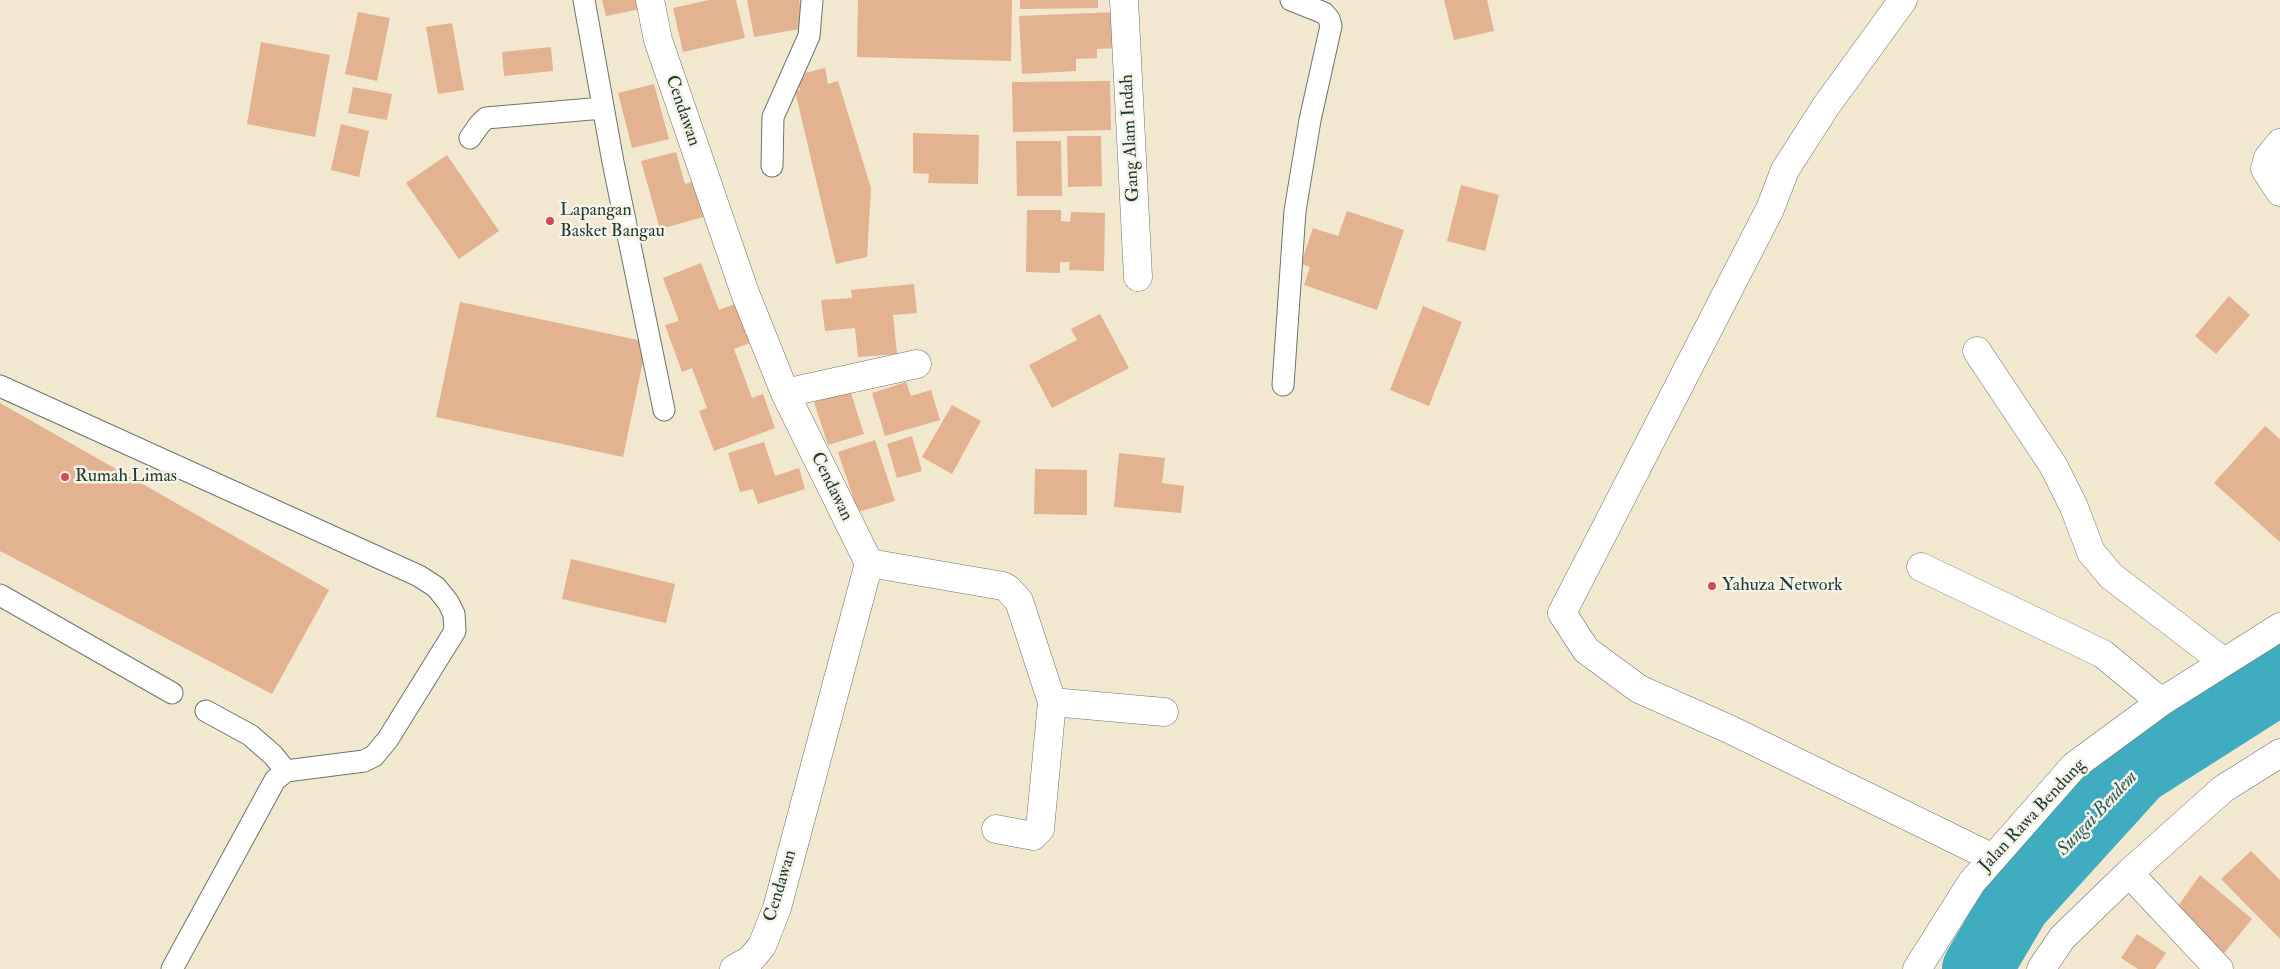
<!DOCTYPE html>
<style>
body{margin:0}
canvas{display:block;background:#f2e7cf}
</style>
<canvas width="2280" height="969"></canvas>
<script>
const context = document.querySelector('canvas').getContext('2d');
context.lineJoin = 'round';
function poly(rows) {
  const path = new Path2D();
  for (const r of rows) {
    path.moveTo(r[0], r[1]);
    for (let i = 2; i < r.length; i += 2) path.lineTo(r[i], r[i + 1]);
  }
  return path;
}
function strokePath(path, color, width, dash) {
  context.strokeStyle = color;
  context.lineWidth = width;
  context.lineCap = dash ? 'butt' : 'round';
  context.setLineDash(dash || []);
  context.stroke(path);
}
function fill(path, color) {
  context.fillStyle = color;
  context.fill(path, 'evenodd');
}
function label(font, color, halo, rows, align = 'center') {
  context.font = font + ' "IM FELL Double Pica",serif';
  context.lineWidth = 5;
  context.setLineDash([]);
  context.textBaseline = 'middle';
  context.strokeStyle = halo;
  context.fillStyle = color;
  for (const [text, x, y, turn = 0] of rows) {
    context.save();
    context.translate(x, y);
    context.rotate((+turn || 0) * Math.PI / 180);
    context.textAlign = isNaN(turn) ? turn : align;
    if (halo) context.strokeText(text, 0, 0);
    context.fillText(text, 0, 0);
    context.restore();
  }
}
strokePath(poly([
 [1977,969,2016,903,2137,770,2280,679]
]), '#40acbf', 70);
fill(poly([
 [602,0,639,0,641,9,606,16],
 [709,0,736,0,745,38,683,52,673,8],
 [747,0,799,0,805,28,754,37],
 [858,0,1012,0,1011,61,857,57],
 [1020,0,1098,0,1098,8,1020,9],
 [1444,0,1487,0,1494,31,1454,40],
 [358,12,390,18,377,81,345,74],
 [1117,12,1120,48,1097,49,1097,58,1076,59,1076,71,1022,74,1019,16],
 [452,23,464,90,438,94,426,27],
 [261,42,330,55,315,137,247,124],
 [551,47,553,71,504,76,502,52],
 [825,68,828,84,838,81,871,188,867,257,836,264,795,91,800,90,796,75],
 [1110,81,1111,130,1013,132,1012,82],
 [654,84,669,139,632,148,618,93],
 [353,87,392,94,387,120,348,113],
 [341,124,369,131,359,177,331,170],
 [913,133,979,135,978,184,928,183,929,174,913,173],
 [1067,136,1101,136,1102,186,1068,187],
 [1016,141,1061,141,1062,196,1017,196],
 [676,152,685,184,697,180,707,216,660,229,641,161],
 [447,155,499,231,459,259,406,183],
 [1461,185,1499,195,1485,251,1447,241],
 [1027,210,1061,210,1061,221,1070,222,1071,212,1105,213,1104,271,1069,270,1070,262,1060,262,1060,273,1026,272],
 [1347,211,1404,230,1377,310,1304,285,1310,267,1301,264,1313,228,1338,236],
 [701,263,719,310,740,302,755,341,734,349,752,398,763,394,775,428,714,451,699,411,707,408,692,368,682,372,665,325,679,321,663,278],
 [914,284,917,313,893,315,897,354,858,357,855,328,825,331,821,300,852,298,851,290],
 [2229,296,2250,315,2216,354,2195,336],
 [460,302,647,342,623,457,436,417],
 [1423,306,1462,322,1429,406,1390,390],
 [1100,314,1129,368,1052,408,1029,365,1077,340,1071,329],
 [906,382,911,396,931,390,940,420,885,436,872,393],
 [850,390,864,434,828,445,814,402],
 [0,403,329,590,272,694,0,551],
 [952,405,981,421,952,474,922,457],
 [2265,426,2280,439,2280,542,2214,483],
 [912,436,922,471,897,478,887,444],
 [875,440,895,501,858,512,838,452],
 [764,442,775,476,799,468,805,489,758,504,753,489,740,492,728,453],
 [1119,453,1165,458,1162,483,1184,486,1181,513,1114,507],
 [1035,469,1087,470,1087,515,1034,514],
 [571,559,675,584,666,623,562,599],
 [2251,851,2280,880,2280,939,2221,879],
 [2200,875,2252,919,2220,958,2173,913],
 [2137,934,2166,953,2155,969,2138,969,2121,958]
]), '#e3b291');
const lane = poly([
 [584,0,613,162,664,410],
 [470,138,479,125,486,118,603,108],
 [772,166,773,117,809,36,812,0],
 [1283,385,1295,211,1310,120,1331,26,1329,19,1324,13,1291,0],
 [0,386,419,576,436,587,448,602,454,614,455,631,388,739,374,756,364,761,286,771,275,780,172,969],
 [0,595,172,693],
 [206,711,250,735,273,755,286,771]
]);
const street = poly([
 [650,0,658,40,745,293,785,393,869,563,777,908,762,946,750,960,734,969],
 [1124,0,1138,277],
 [1903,0,1826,106,1785,170,1770,209,1562,613,1586,650,1639,689,1729,729,1993,858],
 [2280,143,2268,158,2265,169,2280,192],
 [1977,351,2053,465,2074,507,2091,552,2111,576,2224,662],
 [785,393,917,364],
 [869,563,1003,586,1008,589,1019,601,1052,702,1164,712],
 [1921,567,2103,654,2161,702],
 [996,829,1033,836,1040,829,1052,702],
 [2129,873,2219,969],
 [1917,969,1972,882,2074,766,2161,702,2280,627],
 [2041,969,2062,938,2129,873,2223,789,2280,753]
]);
strokePath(lane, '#69786a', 23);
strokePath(street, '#69786a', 29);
strokePath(lane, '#fff', 21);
strokePath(street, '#fff', 28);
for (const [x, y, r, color] of [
 [550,221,5,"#d1495b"],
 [65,477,5,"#d1495b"],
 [1712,586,5,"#d1495b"]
]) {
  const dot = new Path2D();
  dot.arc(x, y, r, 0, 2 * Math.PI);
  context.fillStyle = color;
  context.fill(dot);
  strokePath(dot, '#f7f3e8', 2);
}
label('18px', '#1f3d34', '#f7f3e8', [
 ["Cendawan",682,111,71],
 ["Gang Alam Indah",1131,138,-93],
 ["Cendawan",831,487,64],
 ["Jalan Rawa Bendung",2033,816,-47],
 ["Cendawan",781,886,-73]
]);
label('18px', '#1f3d34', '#f7f3e8', [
 ["Lapangan",560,211],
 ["Basket Bangau",560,232],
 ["Rumah Limas",75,477],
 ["Yahuza Network",1722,586]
], 'left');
label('italic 19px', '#295e5e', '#f7f3e8', [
 ["Sungai Bendem",2098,814,-47]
]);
</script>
